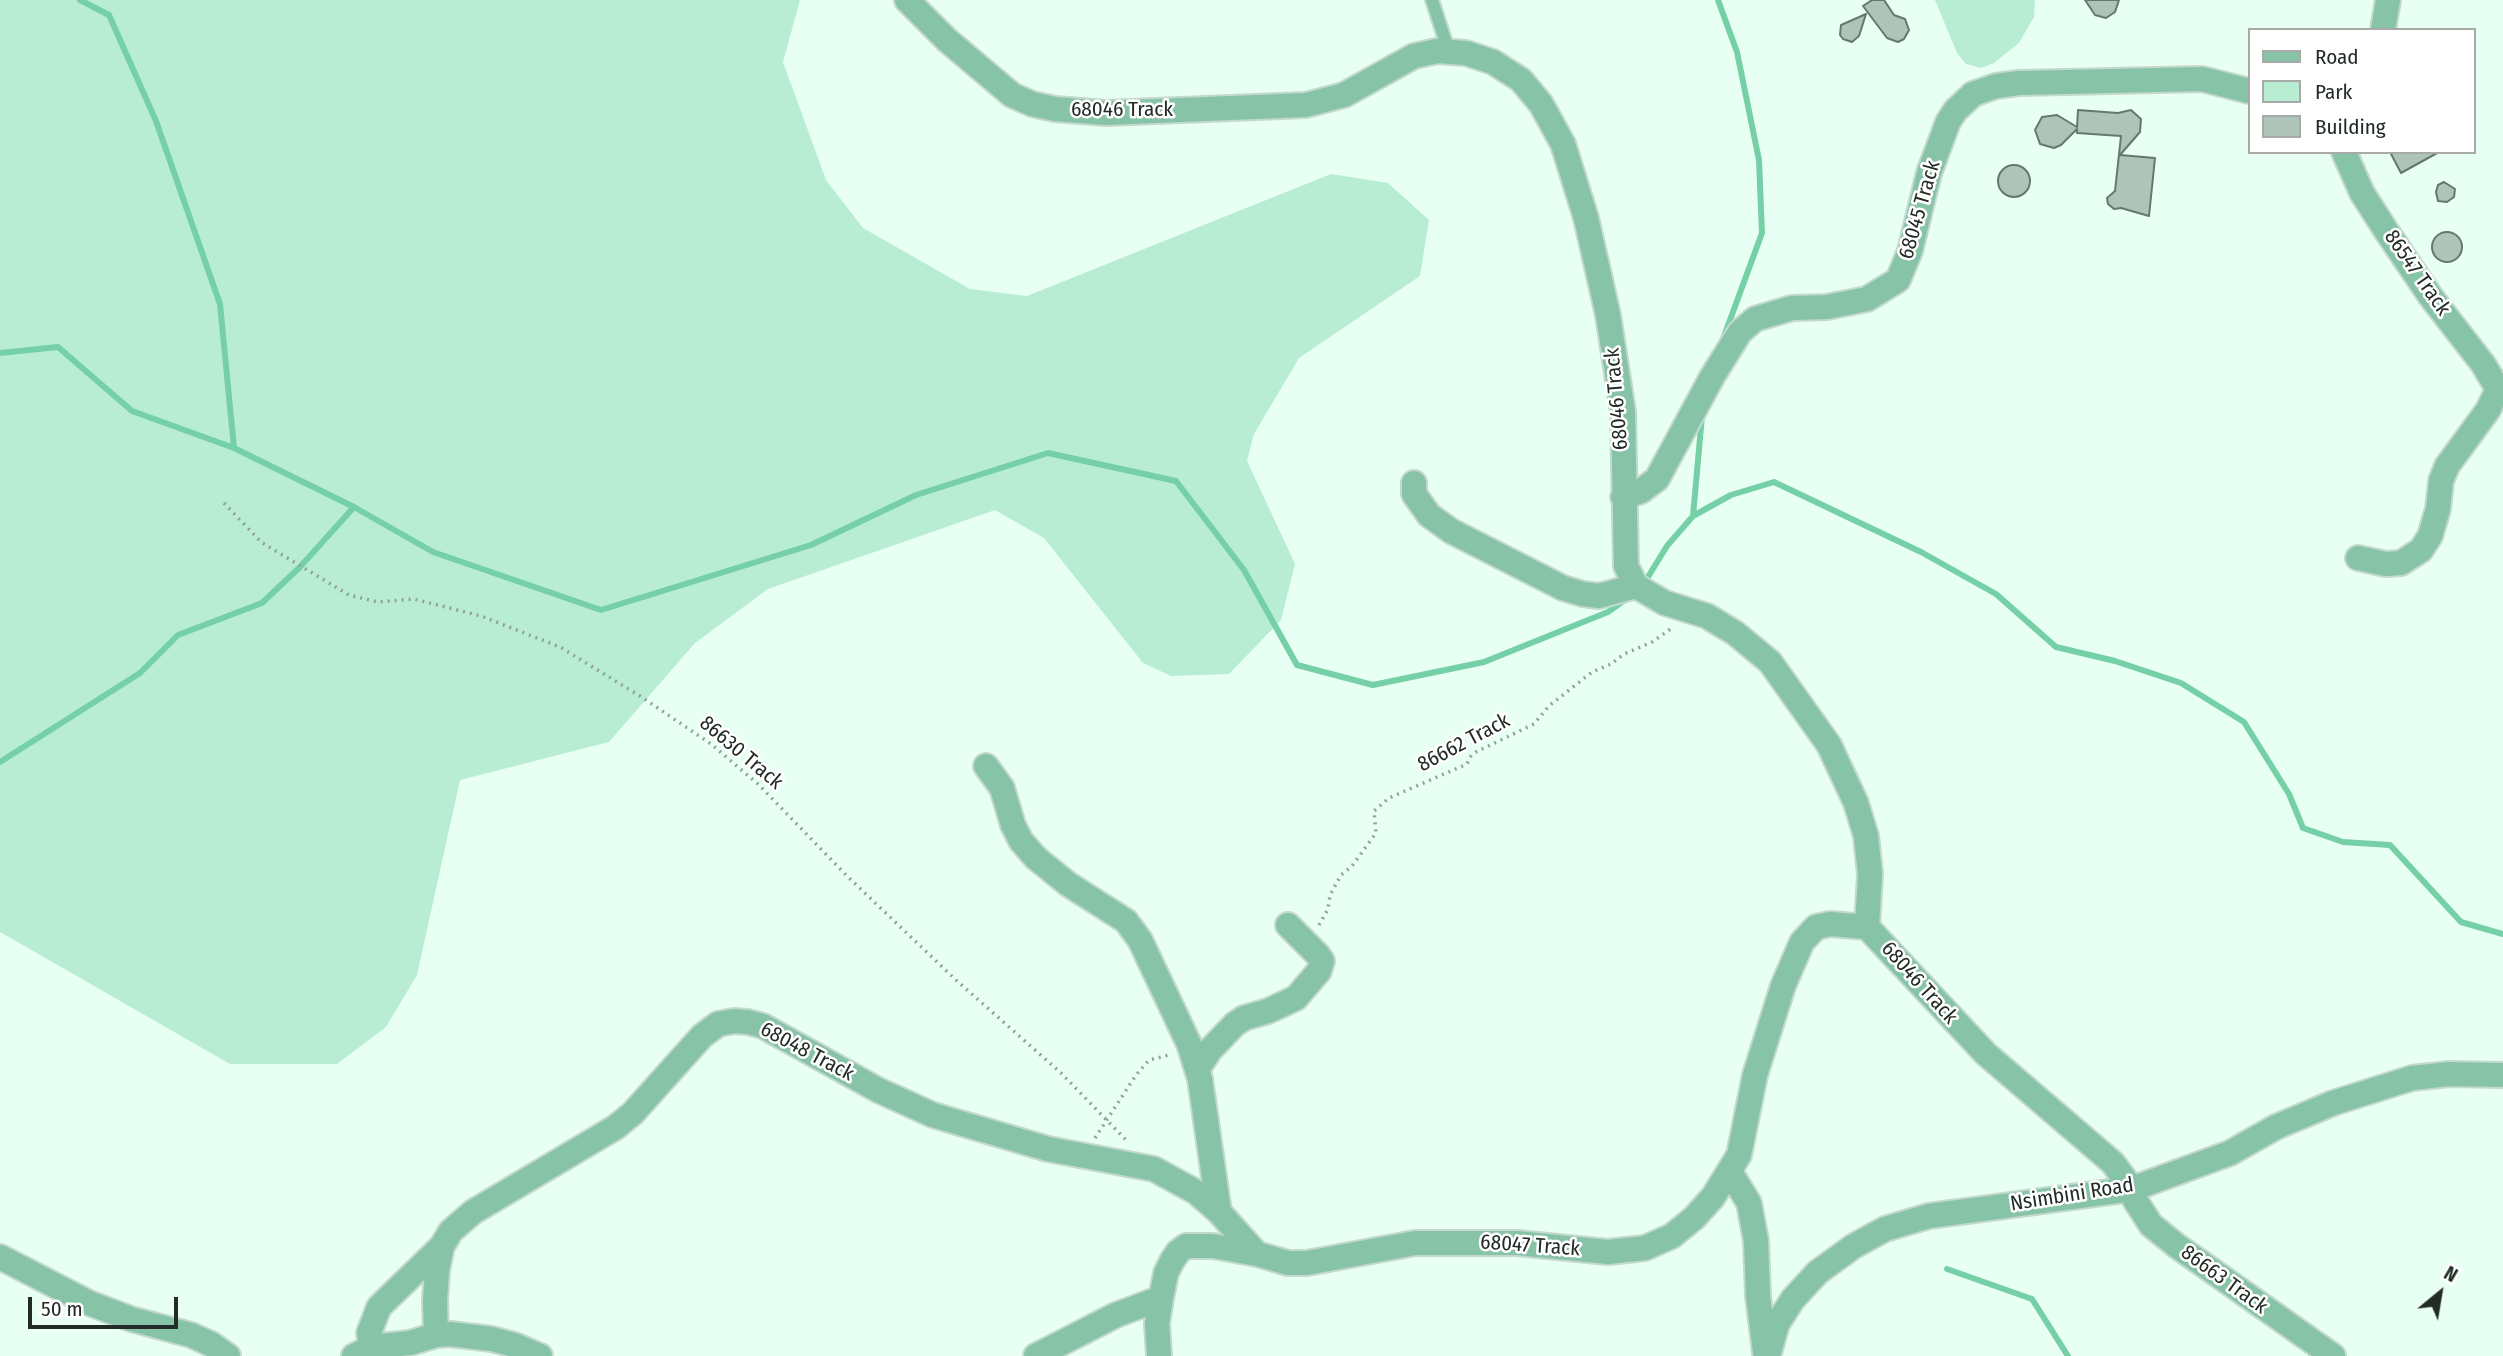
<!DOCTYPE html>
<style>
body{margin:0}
#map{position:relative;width:2503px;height:1356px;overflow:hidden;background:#e8fff3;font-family:"Fira Sans Condensed",sans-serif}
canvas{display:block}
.legend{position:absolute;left:2248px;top:28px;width:228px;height:126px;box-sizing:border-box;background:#fff;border:2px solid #a7aaa8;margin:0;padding:9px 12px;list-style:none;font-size:21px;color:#222b26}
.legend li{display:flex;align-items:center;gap:14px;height:35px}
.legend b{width:35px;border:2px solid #a7aaa8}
.north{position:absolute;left:2405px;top:1258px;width:70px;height:70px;-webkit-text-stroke:5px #fff;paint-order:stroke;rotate:30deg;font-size:19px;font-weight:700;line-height:28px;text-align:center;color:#222b26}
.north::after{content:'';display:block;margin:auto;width:24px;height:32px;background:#222b26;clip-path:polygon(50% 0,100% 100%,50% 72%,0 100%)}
.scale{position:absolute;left:28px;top:1297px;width:150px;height:32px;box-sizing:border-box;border:4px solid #222b26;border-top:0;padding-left:9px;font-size:21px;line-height:24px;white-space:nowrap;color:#222b26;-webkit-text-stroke:5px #fff;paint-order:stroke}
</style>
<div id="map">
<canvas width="2503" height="1356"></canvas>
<ul class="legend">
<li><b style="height:9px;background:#87c3a6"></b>Road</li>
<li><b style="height:19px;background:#b8edd3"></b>Park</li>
<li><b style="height:19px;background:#afc4b9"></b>Building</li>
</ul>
<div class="north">N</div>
<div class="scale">50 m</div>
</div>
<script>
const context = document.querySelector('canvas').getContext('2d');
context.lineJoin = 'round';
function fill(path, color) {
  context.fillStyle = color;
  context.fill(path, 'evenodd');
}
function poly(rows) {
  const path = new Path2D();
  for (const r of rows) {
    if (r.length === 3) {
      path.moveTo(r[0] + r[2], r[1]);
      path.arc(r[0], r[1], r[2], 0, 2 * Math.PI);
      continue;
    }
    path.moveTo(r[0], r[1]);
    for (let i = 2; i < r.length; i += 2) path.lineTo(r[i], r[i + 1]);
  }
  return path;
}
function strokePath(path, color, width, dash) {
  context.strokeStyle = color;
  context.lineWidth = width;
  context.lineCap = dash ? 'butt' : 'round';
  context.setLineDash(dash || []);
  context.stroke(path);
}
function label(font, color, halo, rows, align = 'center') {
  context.font = font + ' "Fira Sans Condensed",sans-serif';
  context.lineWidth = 5;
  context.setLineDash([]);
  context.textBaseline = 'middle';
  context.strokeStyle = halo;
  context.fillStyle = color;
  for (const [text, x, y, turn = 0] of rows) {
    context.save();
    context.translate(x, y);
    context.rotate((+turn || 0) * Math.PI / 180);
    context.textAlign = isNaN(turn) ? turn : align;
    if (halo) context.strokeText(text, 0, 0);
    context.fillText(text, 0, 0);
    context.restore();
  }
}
fill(poly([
 [0,0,800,0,783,62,826,180,863,228,970,289,1027,296,1331,174,1388,183,1429,220,1420,276,1299,358,1254,434,1247,461,1295,564,1281,620,1229,674,1171,676,1143,663,1044,538,995,510,768,589,695,643,609,742,460,780,417,975,386,1027,337,1064,230,1064,0,932],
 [1935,0,2035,0,2034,17,2019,43,1994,63,1981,68,1966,64,1957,53]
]), '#b8edd3');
strokePath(poly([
 [80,0,109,15,156,121,220,304,234,448],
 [1718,0,1737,52,1759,160,1762,233,1723,339],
 [0,353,58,347,132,411,234,448,354,507,433,552,601,610,811,545,916,495,1048,453,1176,481,1244,570,1297,665,1373,685,1484,662,1608,612,1626,599],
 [1693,516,1702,416],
 [1643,585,1667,546,1693,516,1731,495,1774,482,1921,552,1996,594,2056,647,2115,661,2181,683,2244,722,2289,794,2303,828,2343,842,2390,845,2461,922,2503,934],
 [0,762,140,673,178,635,262,603,300,567,354,507],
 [1947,1269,2032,1299,2068,1356]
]), '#76d0a7', 6);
const building = poly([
 [1872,0,1884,0,1894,15,1905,19,1909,30,1904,39,1898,42,1887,38,1863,6,1872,0],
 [2085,0,2119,0,2115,12,2106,18,2095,15,2085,0],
 [1866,14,1859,36,1852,42,1843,39,1840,35,1841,25,1866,14],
 [2078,110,2118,113,2131,110,2141,119,2140,132,2120,155,2155,158,2149,216,2121,208,2114,209,2108,204,2107,198,2115,191,2121,136,2077,133,2077,129,2061,145,2054,148,2040,144,2035,130,2042,117,2057,115,2077,127,2078,110],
 [2390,152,2439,152,2401,173,2390,152],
 [2014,181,16],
 [2444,182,2455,189,2454,197,2447,202,2438,201,2436,192,2438,185,2444,182],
 [2447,247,15]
]);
fill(building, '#afc4b9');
strokePath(building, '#65786e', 2);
const service = poly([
 [1432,0,1449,52]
]);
const minor = poly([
 [907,0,947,40,1012,95,1032,104,1055,109,1106,113,1306,105,1344,95,1414,56,1437,51,1466,53,1493,62,1521,80,1541,104,1563,144,1586,218,1608,315,1623,412,1626,566,1636,586,1665,603,1707,616,1735,633,1770,662,1829,745,1856,803,1866,836,1870,874,1867,927,1986,1054,2113,1163,2132,1189,2135,1200,2151,1225,2177,1246,2333,1356],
 [2383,30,2388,0],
 [2344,152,2362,193,2387,232,2431,297,2483,364,2498,389,2488,410,2447,466,2441,481,2438,509,2430,536,2421,550,2401,563,2386,564,2358,558],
 [1414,483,1414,494,1429,515,1451,531,1563,588,1583,594,1599,596,1636,586],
 [1623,497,1641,491,1657,479,1712,377,1740,332,1755,319,1792,308,1827,307,1867,299,1898,280,1910,251,1929,173,1948,122,1955,111,1973,94,1996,86,2019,83,2202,79,2249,91],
 [986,766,1002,788,1013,825,1021,841,1036,858,1068,884,1126,921,1140,940,1189,1044,1200,1079,1219,1212],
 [1197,1070,1210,1050,1235,1024,1244,1018,1268,1011,1296,998,1319,971,1322,961,1318,955,1288,925],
 [1730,1172,1749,1203,1756,1241,1758,1296,1765,1352],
 [0,1257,89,1303,131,1319,191,1335,211,1344,228,1356],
 [436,1335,435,1301,437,1270,442,1246,451,1231,473,1212,616,1127,633,1113,702,1036,718,1024,734,1021,748,1022,763,1026,878,1090,933,1115,1048,1149,1154,1169,1196,1192,1219,1212,1257,1254],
 [372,1347,369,1333,379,1307,442,1246],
 [354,1356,372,1347,410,1343,436,1335,450,1334,492,1339,514,1345,540,1356],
 [1036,1356,1116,1315,1161,1298,1166,1273,1172,1261,1178,1252,1186,1246,1213,1246,1257,1254,1288,1263,1307,1263,1415,1243,1517,1243,1608,1252,1645,1248,1672,1236,1694,1218,1713,1197,1739,1155,1755,1075,1783,986,1802,942,1816,927,1830,924,1867,927],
 [1159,1356,1157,1323,1161,1298],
 [1768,1356,1777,1324,1793,1299,1818,1272,1854,1246,1885,1229,1929,1216,2132,1189,2230,1153,2276,1127,2333,1103,2412,1078,2449,1074,2503,1075]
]);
strokePath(service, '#c4d9ce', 16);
strokePath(minor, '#c4d9ce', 28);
strokePath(poly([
 [224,503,261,542,349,595,378,602,414,599,481,616,560,647,640,696,711,744,758,784,847,876,956,980,1061,1073,1126,1140],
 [1319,925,1328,909,1330,895,1341,875,1352,866,1376,833,1374,811,1389,798,1467,764,1471,756,1476,752,1534,724,1549,706,1592,672,1611,664,1624,654,1652,642,1672,628],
 [1095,1138,1136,1075,1149,1060,1169,1055]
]), '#91a299', 3.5, [2, 5]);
strokePath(service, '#87c3a6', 12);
strokePath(minor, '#87c3a6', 24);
label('21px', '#222b26', '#fff', [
 ["68046 Track",1122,110],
 ["68045 Track",1920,210,-74],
 ["86547 Track",2417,273,55],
 ["68046 Track",1617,399,-95],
 ["86662 Track",1464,743,-28],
 ["86630 Track",741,753,40],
 ["68046 Track",1919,983,48],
 ["68048 Track",807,1052,28],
 ["Nsimbini Road",2072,1195,-9],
 ["68047 Track",1530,1246,4],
 ["86663 Track",2224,1280,36]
]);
</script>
